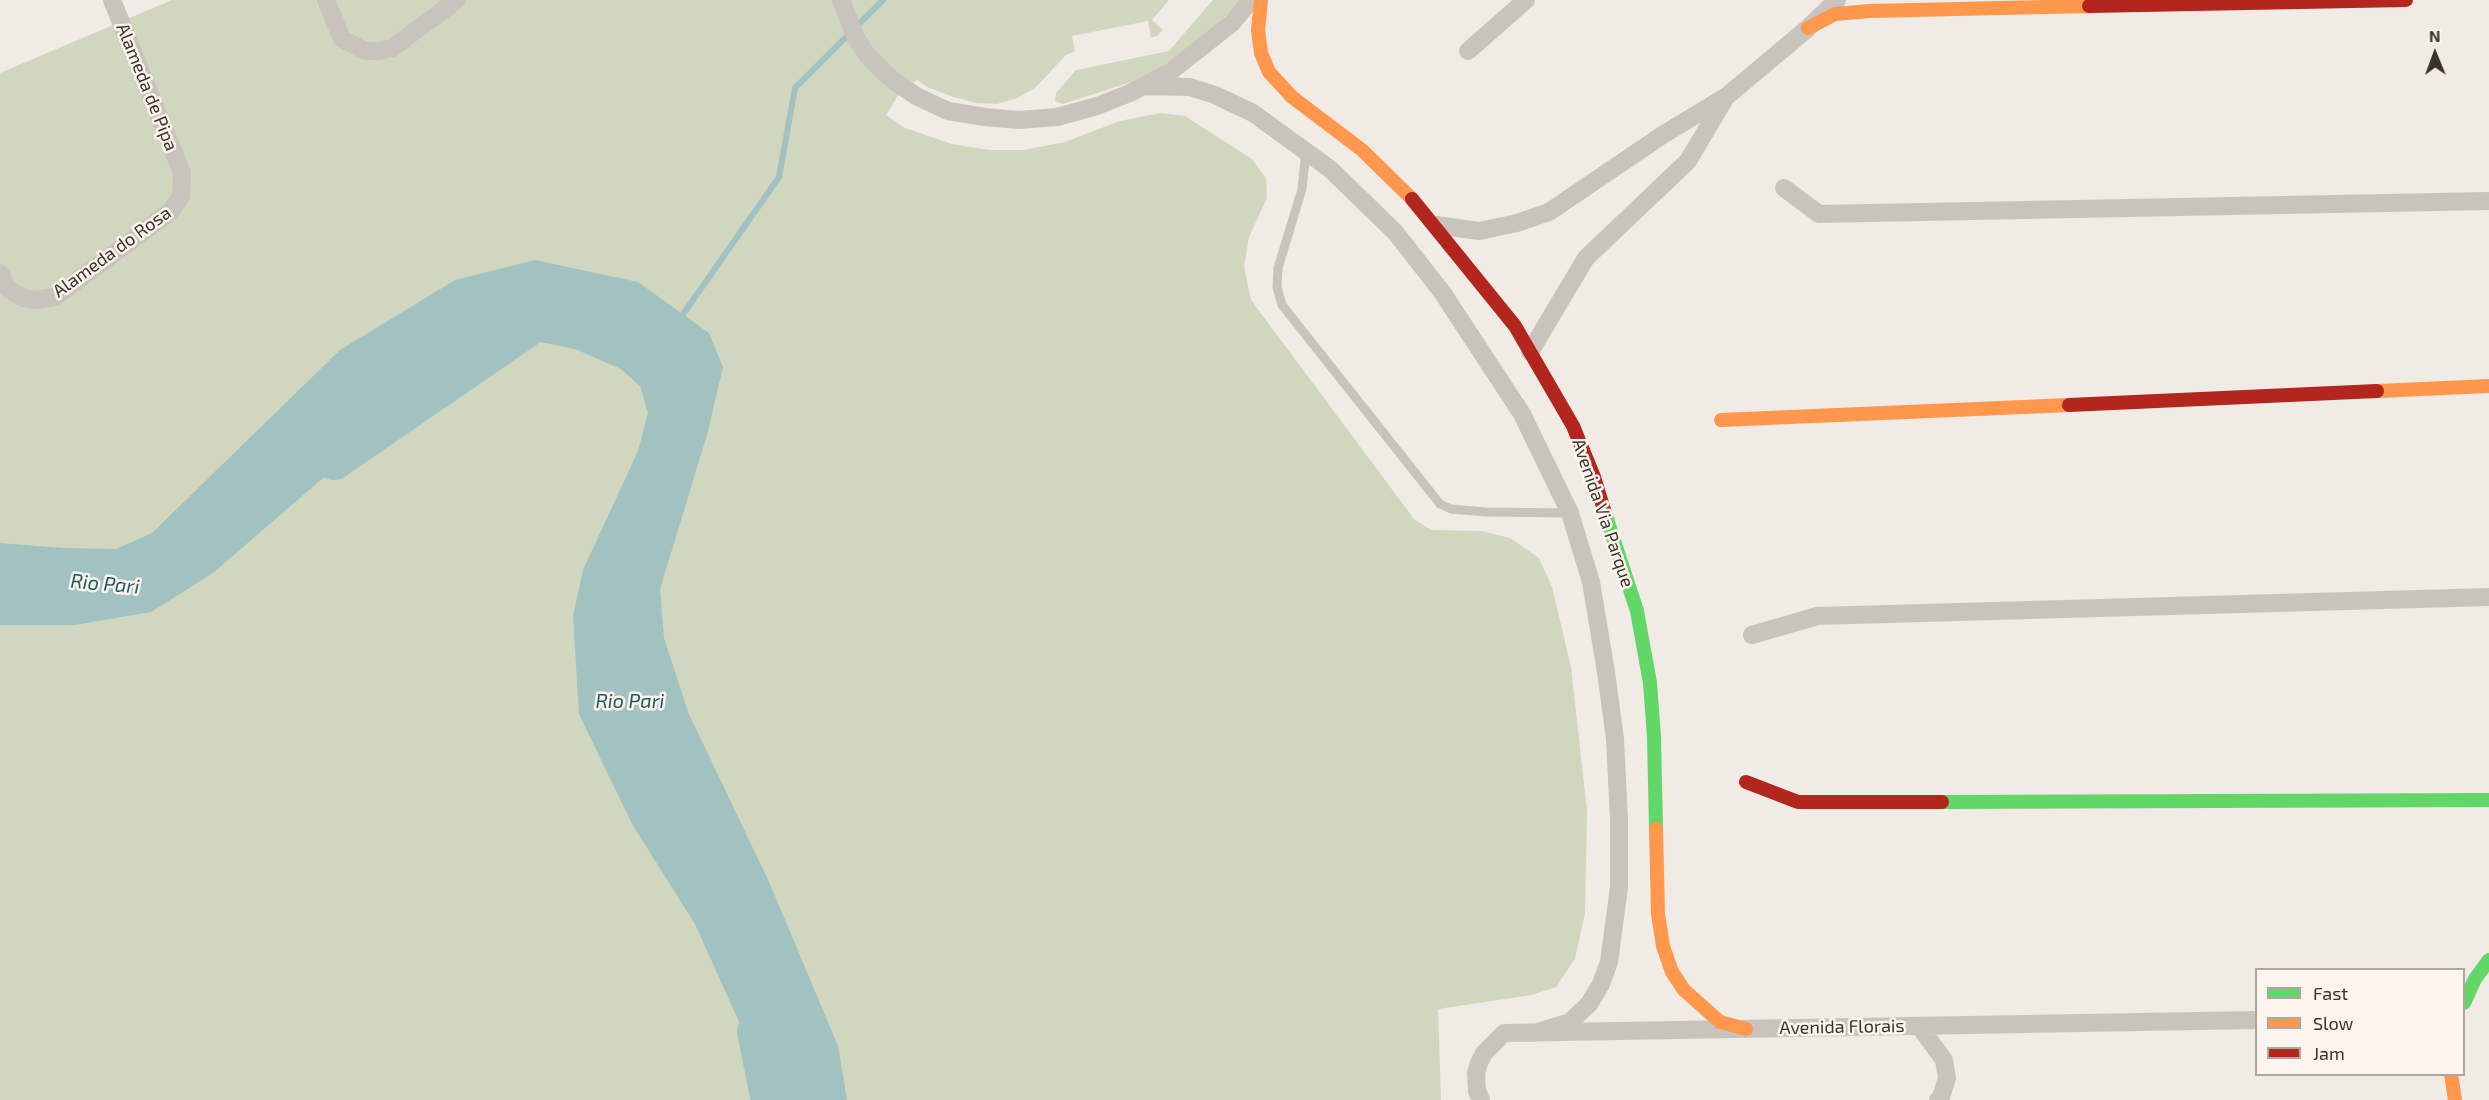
<!DOCTYPE html>
<style>
body{margin:0}
#map{position:relative;width:2489px;height:1100px;overflow:hidden;background:#f0ebe5;font-family:"Exo 2",sans-serif}
canvas{display:block}
.legend{position:absolute;left:2255px;top:968px;width:210px;height:108px;box-sizing:border-box;background:#fbf5ee;border:2px solid #aea6a0;margin:0;padding:8px 10px;list-style:none;font-size:18px;color:#3b302b}
.legend li{display:flex;align-items:center;gap:12px;height:30px}
.legend b{width:30px;border:2px solid #aea6a0}
.north{position:absolute;left:2405px;top:24px;width:60px;height:60px;-webkit-text-stroke:4px #fbf5ee;paint-order:stroke;rotate:359deg;font-size:16px;font-weight:700;line-height:24px;text-align:center;color:#3b302b}
.north::after{content:'';display:block;margin:auto;width:21px;height:27px;background:#3b302b;clip-path:polygon(50% 0,100% 100%,50% 72%,0 100%)}
</style>
<div id="map">
<canvas width="2489" height="1100"></canvas>
<ul class="legend">
<li><b style="height:8px;background:#63d668"></b>Fast</li>
<li><b style="height:8px;background:#ff974d"></b>Slow</li>
<li><b style="height:8px;background:#b3261e"></b>Jam</li>
</ul>
<div class="north">N</div>
</div>
<script>
const context = document.querySelector('canvas').getContext('2d');
context.lineJoin = 'round';
function fill(path, color) {
  context.fillStyle = color;
  context.fill(path, 'evenodd');
}
function poly(rows) {
  const path = new Path2D();
  for (const r of rows) {
    path.moveTo(r[0], r[1]);
    for (let i = 2; i < r.length; i += 2) path.lineTo(r[i], r[i + 1]);
  }
  return path;
}
function strokePath(path, color, width, dash) {
  context.strokeStyle = color;
  context.lineWidth = width;
  context.lineCap = dash ? 'butt' : 'round';
  context.setLineDash(dash || []);
  context.stroke(path);
}
function label(font, color, halo, rows, align = 'center') {
  context.font = font + ' "Exo 2",sans-serif';
  context.lineWidth = 5;
  context.setLineDash([]);
  context.textBaseline = 'middle';
  context.strokeStyle = halo;
  context.fillStyle = color;
  for (const [text, x, y, turn = 0] of rows) {
    context.save();
    context.translate(x, y);
    context.rotate((+turn || 0) * Math.PI / 180);
    context.textAlign = isNaN(turn) ? turn : align;
    if (halo) context.strokeText(text, 0, 0);
    context.fillText(text, 0, 0);
    context.restore();
  }
}
fill(poly([
 [172,0,1169,0,1152,20,1163,30,1157,36,1151,38,1148,21,1072,36,1075,51,1066,55,1035,88,1015,99,997,104,976,103,954,97,929,88,917,80,902,89,886,115,905,128,952,144,989,150,1024,150,1065,142,1120,121,1160,113,1185,116,1252,159,1266,178,1267,198,1249,237,1244,267,1251,300,1414,519,1431,530,1481,531,1510,538,1539,558,1552,587,1571,667,1587,811,1585,913,1575,959,1556,987,1532,995,1438,1009,1441,1100,0,1100,0,73],
 [1213,0,1240,0,1223,19,1192,45,1161,67,1131,82,1063,104,1055,101,1056,93,1076,70,1169,51]
]), '#d1d6bf');
fill(poly([
 [535,260,638,282,709,333,723,367,707,435,660,589,664,638,688,712,770,884,838,1046,847,1100,772,1100,767,1084,695,924,632,824,579,714,573,616,583,570,638,451,648,413,640,386,621,369,575,349,521,338,479,350,440,377,213,573,151,612,75,625,0,625,0,543,63,548,116,549,152,533,340,350,455,280]
]), '#a1c2c1');
strokePath(poly([
 [679,320,779,177,795,88,883,0]
]), '#a1c2c1', 6);
strokePath(poly([
 [334,461,539,320,554,323],
 [756,1032,770,1100]
]), '#a1c2c1', 38);
strokePath(poly([
 [1306,151,1302,189,1278,268,1277,287,1282,305,1440,504,1451,509,1486,512,1570,513]
]), '#c9c3be', 9);
strokePath(poly([
 [326,0,342,39,365,51,379,51,392,48,457,0],
 [841,0,856,38,867,55,890,78,916,96,948,111,985,117,1019,120,1057,117,1097,106,1130,93,1170,72,1232,23,1251,0],
 [1468,51,1526,0],
 [1143,86,1190,87,1215,95,1253,113,1330,169,1395,232,1442,292,1522,414,1570,513,1591,582,1606,672,1615,739,1619,819,1619,887,1609,962,1601,984,1589,1004,1570,1022,1534,1033],
 [1784,188,1819,214,2489,201],
 [1436,225,1479,231,1517,223,1549,212,1664,134,1727,96,1808,28,1837,0],
 [0,273,8,289,23,298,35,300,55,297,170,212,181,196,182,173,112,0],
 [1530,352,1586,258,1688,161,1726,97],
 [1752,635,1817,616,2489,597],
 [1919,1026,1944,1060,1947,1078,1941,1097,1938,1100],
 [1481,1100,1477,1091,1476,1073,1479,1063,1484,1053,1504,1033,2256,1020]
]), '#c9c3be', 18);
strokePath(poly([
 [1605,513,1637,611,1650,683,1654,737,1656,829],
 [1942,802,2489,800],
 [2464,1003,2475,979,2489,960]
]), '#63d668', 14);
strokePath(poly([
 [1261,0,1258,30,1261,53,1269,72,1292,97,1362,150,1412,199],
 [1808,28,1835,14,1869,11,2089,6],
 [2377,391,2489,386],
 [1721,420,2069,405],
 [1656,829,1658,914,1663,946,1672,972,1684,990,1720,1022,1746,1029],
 [2451,1074,2455,1100]
]), '#ff974d', 14);
strokePath(poly([
 [2089,6,2406,0],
 [1412,199,1515,326,1573,426,1594,477,1605,513],
 [2069,405,2377,391],
 [1746,782,1798,802,1942,802]
]), '#b3261e', 14);
label('18px', '#3b302b', '#fbf5ee', [
 ["Alameda de Pipa",147,87,68],
 ["Alameda do Rosa",112,252,-36],
 ["Avenida Via Parque",1603,513,71],
 ["Avenida Florais",1842,1027,-1]
]);
label('italic 20px', '#1f5a5e', '#fbf5ee', [
 ["Rio Pari",105,584,5],
 ["Rio Pari",630,701]
]);
</script>
